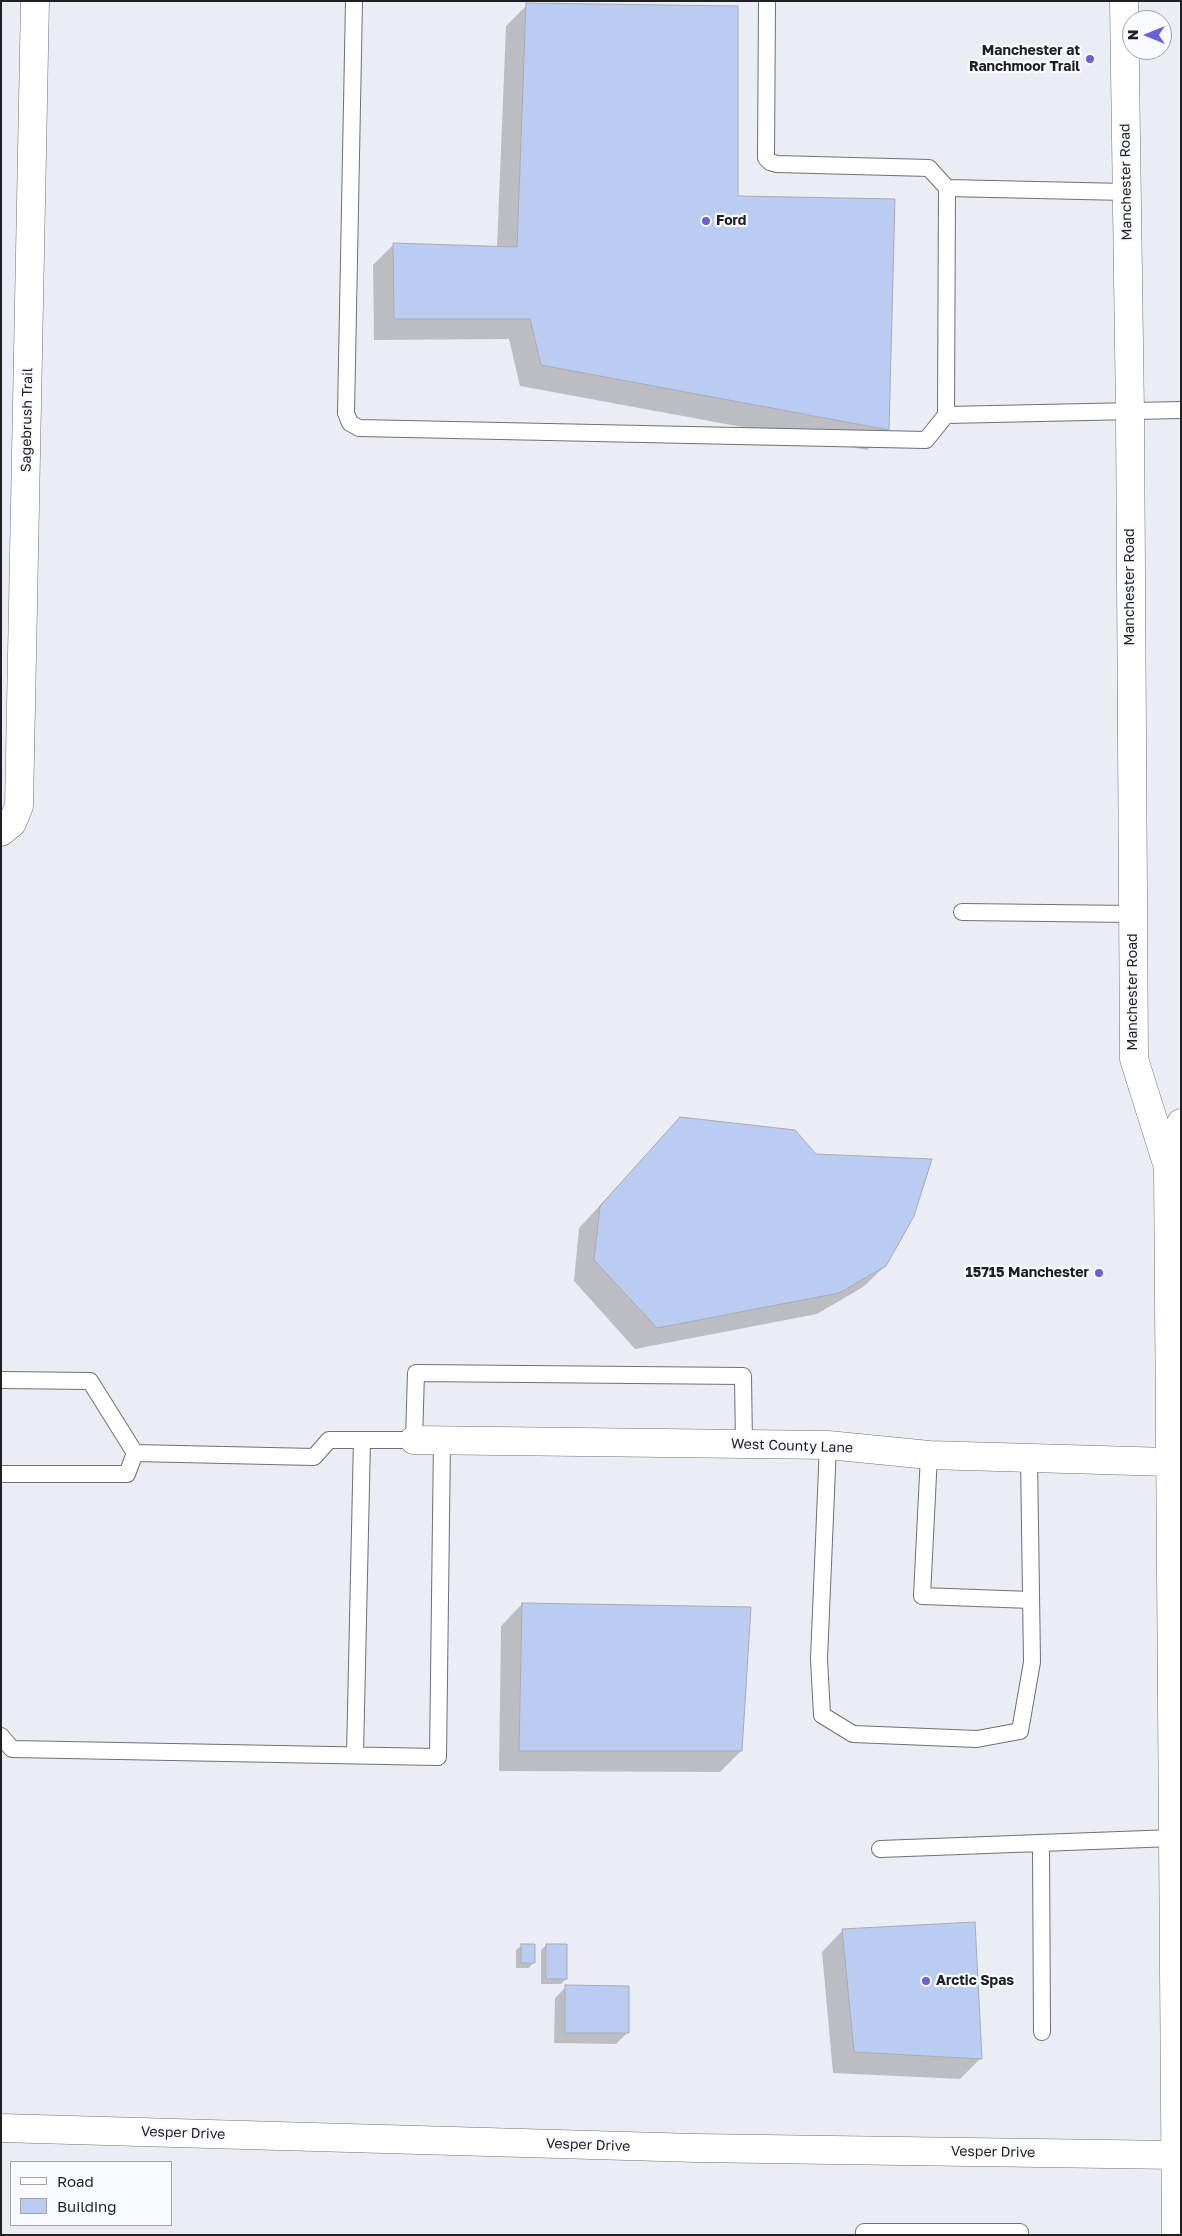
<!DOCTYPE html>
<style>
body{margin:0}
#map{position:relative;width:1182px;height:2236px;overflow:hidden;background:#eaedf3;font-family:"Golos Text",sans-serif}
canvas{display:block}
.frame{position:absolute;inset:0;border:2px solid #1f2022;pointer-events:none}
.legend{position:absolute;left:10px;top:2161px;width:162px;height:65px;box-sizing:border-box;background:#f8faff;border:1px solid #a1a3a7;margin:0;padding:6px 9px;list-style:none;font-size:15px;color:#1f2022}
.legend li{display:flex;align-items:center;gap:10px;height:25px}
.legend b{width:25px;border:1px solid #a1a3a7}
.north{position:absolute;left:1122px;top:10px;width:50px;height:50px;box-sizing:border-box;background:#f8faff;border:1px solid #a1a3a7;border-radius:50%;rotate:270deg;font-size:14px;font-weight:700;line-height:20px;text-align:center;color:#1f2022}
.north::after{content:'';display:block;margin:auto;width:18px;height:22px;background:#6761da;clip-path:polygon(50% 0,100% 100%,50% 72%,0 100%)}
</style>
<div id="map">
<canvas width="1182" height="2236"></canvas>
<div class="frame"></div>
<ul class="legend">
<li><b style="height:6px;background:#fff"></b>Road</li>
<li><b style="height:14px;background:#bbccf3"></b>Building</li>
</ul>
<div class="north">N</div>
</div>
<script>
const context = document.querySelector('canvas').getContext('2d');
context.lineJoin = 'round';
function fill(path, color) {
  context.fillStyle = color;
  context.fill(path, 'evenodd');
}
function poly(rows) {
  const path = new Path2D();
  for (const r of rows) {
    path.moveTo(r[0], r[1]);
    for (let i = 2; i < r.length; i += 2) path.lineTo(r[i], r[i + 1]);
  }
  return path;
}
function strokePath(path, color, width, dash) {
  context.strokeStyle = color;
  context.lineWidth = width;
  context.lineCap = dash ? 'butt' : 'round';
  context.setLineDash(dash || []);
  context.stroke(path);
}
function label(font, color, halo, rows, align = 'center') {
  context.font = font + ' "Golos Text",sans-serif';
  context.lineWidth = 4.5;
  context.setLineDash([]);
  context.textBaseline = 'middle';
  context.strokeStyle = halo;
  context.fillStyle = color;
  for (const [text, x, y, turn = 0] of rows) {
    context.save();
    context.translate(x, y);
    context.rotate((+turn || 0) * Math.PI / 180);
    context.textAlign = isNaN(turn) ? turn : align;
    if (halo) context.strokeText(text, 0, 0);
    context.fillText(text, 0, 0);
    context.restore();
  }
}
fill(poly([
 [527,5,736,197,888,429,867,450,520,386,509,339,374,340,373,265,394,244,497,248,506,26],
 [681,1118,885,1266,863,1287,817,1314,635,1349,574,1281,579,1228],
 [522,1604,741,1751,720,1772,499,1771,501,1626],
 [843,1930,981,2058,960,2079,833,2073,822,1952],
 [522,1945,534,1962,529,1968,516,1968,516,1950],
 [546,1945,566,1979,561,1984,541,1984,541,1950],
 [566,1987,627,2033,616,2044,554,2043,555,1998]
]), '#0003');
const building = poly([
 [526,3,738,6,738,196,895,199,889,430,541,365,530,319,394,319,393,243,517,247,526,3],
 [680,1117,795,1130,816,1154,932,1159,914,1216,886,1266,839,1293,657,1328,594,1260,600,1206,680,1117],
 [522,1603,751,1607,742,1751,519,1751,522,1603],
 [975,1922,982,2059,854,2052,842,1929,975,1922],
 [521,1944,535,1944,535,1963,521,1963,521,1944],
 [546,1944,567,1944,567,1979,546,1979,546,1944],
 [565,1985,629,1986,629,2033,565,2033,565,1985]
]);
fill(building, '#bbccf3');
strokePath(building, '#a8abb0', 1);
const lane = poly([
 [354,1,346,413,350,423,359,428,926,440,946,415],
 [767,1,766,158,770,162,777,164,929,168,947,188],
 [1126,192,947,188,946,415,1181,410],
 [962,912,1132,914],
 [1,1380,90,1381,135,1453],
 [828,1445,819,1659,822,1715,853,1734,977,1739,1020,1731,1032,1662,1029,1458],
 [135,1453,314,1457,329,1440,414,1440,416,1373,743,1376,744,1445],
 [929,1455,922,1596,1031,1600],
 [1,1474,127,1474,135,1453],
 [1,1736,12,1749,438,1757,442,1440],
 [355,1755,362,1440],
 [1041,1843,1042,2032],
 [880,1849,1173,1838],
 [864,2235,864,2232,1020,2232,1020,2235]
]);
const street = poly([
 [1,832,12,823,19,806,35,1],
 [414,1440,828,1445,929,1455,1169,1462],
 [1,2128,696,2148,1175,2155]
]);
const highway = poly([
 [1124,1,1130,413,1134,1059,1168,1167],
 [1176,2235,1168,1167,1181,1123]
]);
strokePath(lane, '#6e7176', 18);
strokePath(street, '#6e7176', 29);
strokePath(highway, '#6e7176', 29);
strokePath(lane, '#fff', 16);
strokePath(street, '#fff', 28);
strokePath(highway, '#fff', 28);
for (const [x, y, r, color] of [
 [1090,59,5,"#6761da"],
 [706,221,5,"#6761da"],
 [1099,1273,5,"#6761da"],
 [926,1981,5,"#6761da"]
]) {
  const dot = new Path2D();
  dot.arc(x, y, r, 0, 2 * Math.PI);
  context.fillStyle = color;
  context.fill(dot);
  strokePath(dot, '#f8faff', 2);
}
label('bold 14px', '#1f2022', '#f8faff', [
 ["Manchester at",1080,51],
 ["Ranchmoor Trail",1080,67],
 ["Ford",716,221,"left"],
 ["15715 Manchester",1089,1273],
 ["Arctic Spas",936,1981,"left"]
], 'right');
label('14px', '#1f2022', '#f8faff', [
 ["Manchester Road",1126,182,-91],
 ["Sagebrush Trail",27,420,-89],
 ["Manchester Road",1130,587,-90],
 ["Manchester Road",1133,992,-90],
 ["West County Lane",792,1446,2],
 ["Vesper Drive",183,2133,2],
 ["Vesper Drive",588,2145,2],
 ["Vesper Drive",993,2152,1]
]);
</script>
